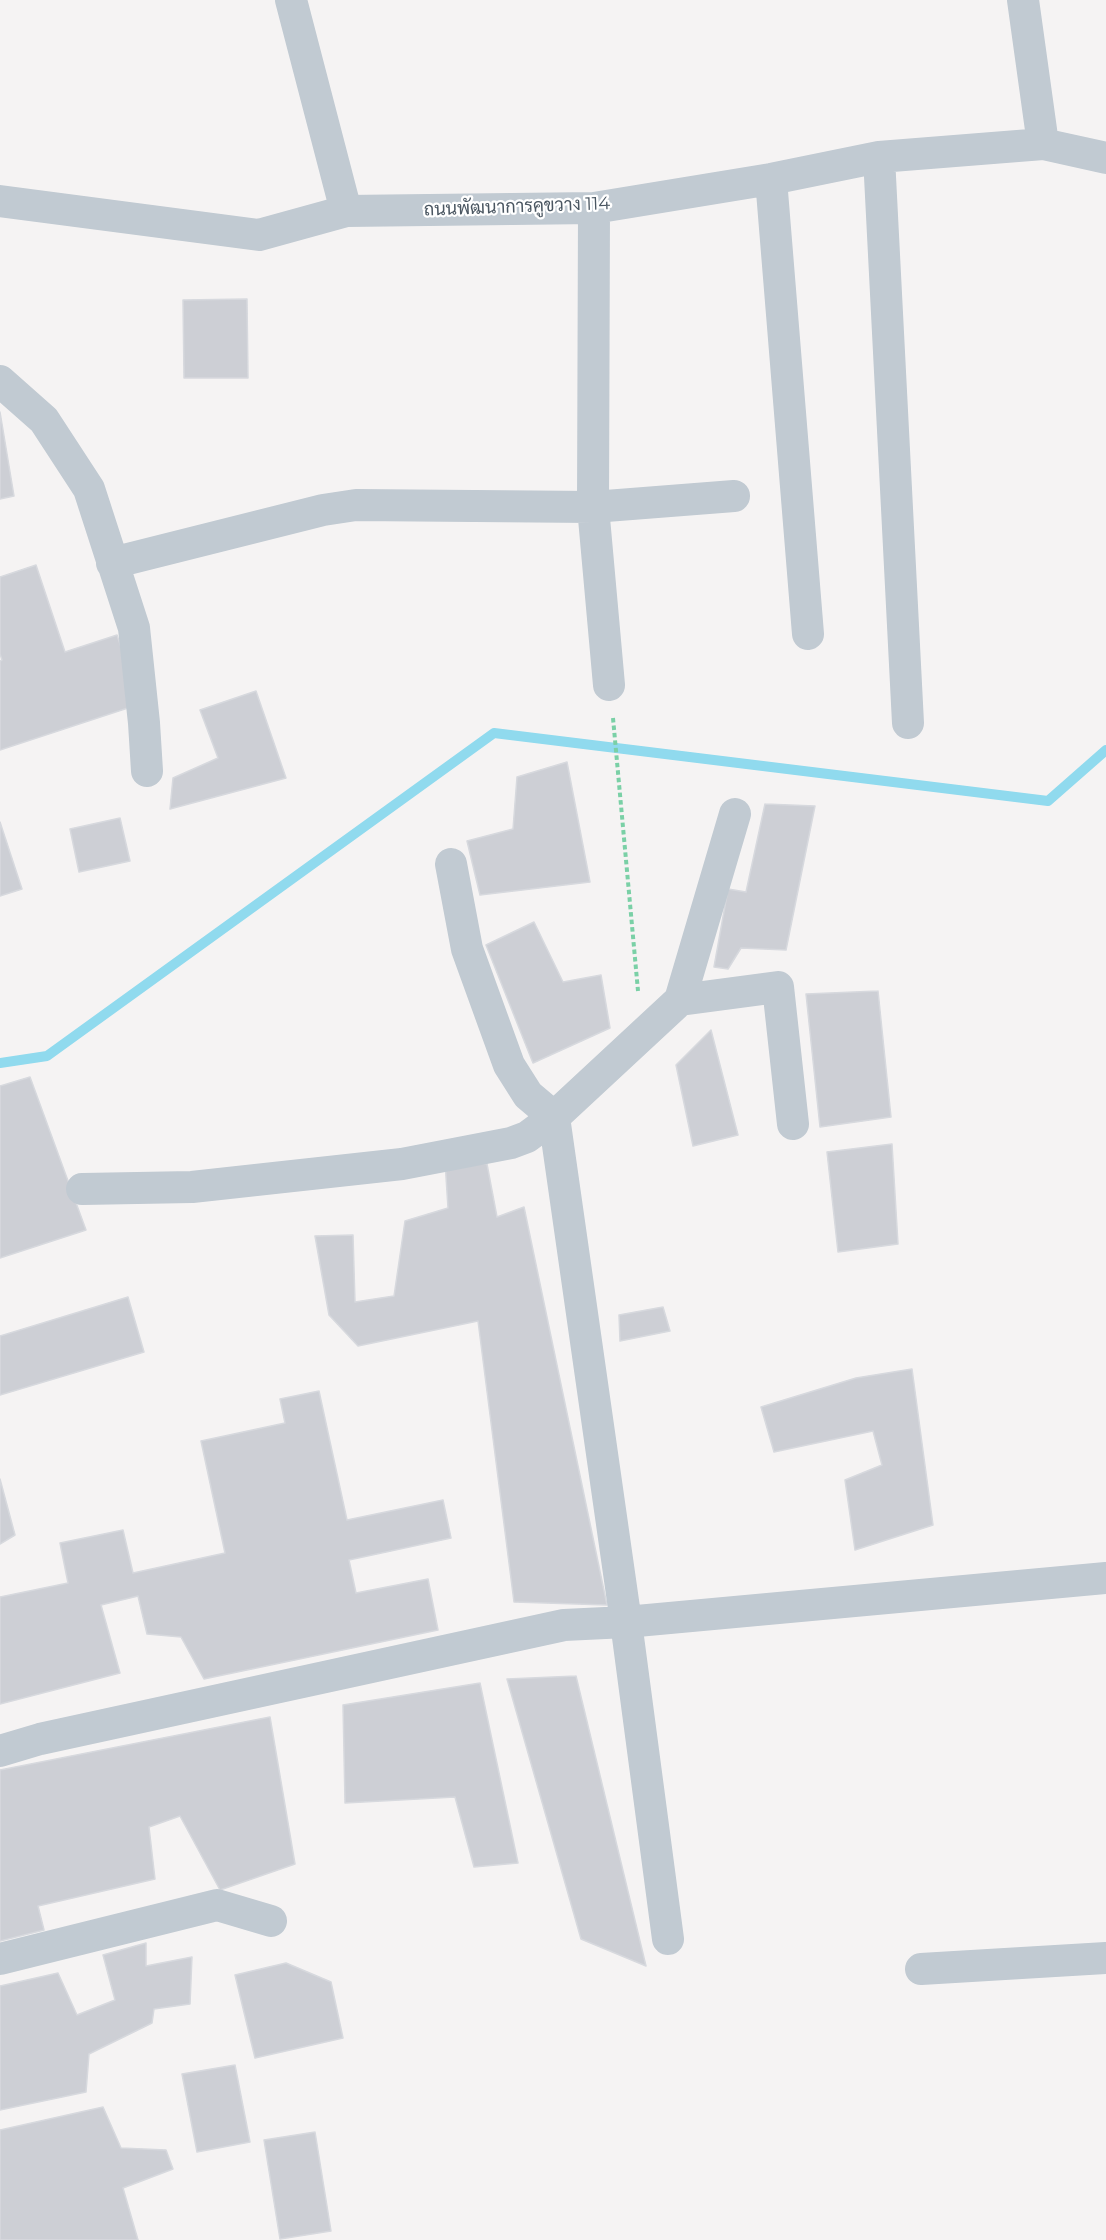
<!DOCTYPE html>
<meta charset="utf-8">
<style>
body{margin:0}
canvas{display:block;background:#f5f3f3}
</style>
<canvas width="1106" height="2240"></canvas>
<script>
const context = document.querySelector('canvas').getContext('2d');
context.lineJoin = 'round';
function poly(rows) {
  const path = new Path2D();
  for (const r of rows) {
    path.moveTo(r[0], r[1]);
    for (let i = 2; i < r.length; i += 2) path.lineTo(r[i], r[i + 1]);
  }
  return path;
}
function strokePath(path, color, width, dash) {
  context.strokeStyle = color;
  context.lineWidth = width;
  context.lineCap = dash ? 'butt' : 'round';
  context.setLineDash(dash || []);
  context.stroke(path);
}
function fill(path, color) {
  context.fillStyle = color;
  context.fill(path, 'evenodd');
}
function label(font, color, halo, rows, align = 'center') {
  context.font = font + ' Montserrat,Sarabun,sans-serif';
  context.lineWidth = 4.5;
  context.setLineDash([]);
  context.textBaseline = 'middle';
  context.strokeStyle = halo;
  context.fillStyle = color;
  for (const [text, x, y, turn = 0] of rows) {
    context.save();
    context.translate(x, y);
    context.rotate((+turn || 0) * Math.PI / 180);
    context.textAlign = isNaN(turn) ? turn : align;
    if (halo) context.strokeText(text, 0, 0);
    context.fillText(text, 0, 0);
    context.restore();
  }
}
strokePath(poly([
 [0,1063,47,1056,494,733,1048,801,1106,750]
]), '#90daee', 10);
const building = poly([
 [247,299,248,378,184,378,183,300,247,299],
 [0,412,14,496,0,499,0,412],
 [36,565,65,652,117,635,140,704,0,750,0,661,2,660,0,654,0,577,36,565],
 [256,691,286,778,170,809,173,778,218,758,200,710,256,691],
 [567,762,590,882,480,895,467,841,513,829,517,777,567,762],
 [765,804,815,806,786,950,741,948,728,969,714,967,728,889,746,892,765,804],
 [120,818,130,861,79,872,70,829,120,818],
 [0,822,22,889,0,896,0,822],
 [534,922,563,982,601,975,610,1028,533,1063,486,945,534,922],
 [878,991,891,1117,820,1127,806,994,878,991],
 [711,1030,738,1135,693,1146,676,1065,711,1030],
 [30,1077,86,1230,0,1258,0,1086,30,1077],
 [892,1144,898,1244,838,1252,827,1152,892,1144],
 [445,1161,487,1164,497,1217,524,1207,607,1605,514,1602,478,1321,358,1346,329,1315,315,1236,353,1235,355,1302,394,1296,405,1221,448,1208,445,1161],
 [128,1297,144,1352,0,1395,0,1336,128,1297],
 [663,1307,670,1331,620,1341,619,1315,663,1307],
 [912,1369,933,1525,855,1550,845,1480,882,1465,873,1431,774,1452,761,1407,856,1378,912,1369],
 [319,1391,347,1520,443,1500,451,1538,349,1560,356,1593,428,1579,438,1630,204,1679,181,1637,147,1634,138,1596,101,1605,120,1673,0,1704,0,1597,68,1583,60,1543,123,1530,133,1573,225,1553,201,1441,285,1423,280,1399,319,1391],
 [0,1479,15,1535,0,1544,0,1479],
 [576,1676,646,1966,581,1939,507,1679,576,1676],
 [480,1683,518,1863,474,1867,455,1797,345,1803,343,1705,480,1683],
 [270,1717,295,1864,220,1890,180,1816,149,1827,155,1879,38,1906,44,1930,0,1941,0,1770,270,1717],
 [146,1943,146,1966,192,1957,190,2004,154,2009,152,2023,89,2054,86,2092,0,2110,0,1986,58,1973,77,2015,115,2000,103,1955,146,1943],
 [286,1963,331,1982,343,2038,255,2058,235,1975,286,1963],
 [235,2065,250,2142,197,2152,182,2074,235,2065],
 [103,2107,121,2148,166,2150,173,2169,123,2188,138,2240,0,2240,0,2130,103,2107],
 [315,2132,331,2231,280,2239,264,2140,315,2132]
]);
fill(building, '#cdcfd5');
strokePath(building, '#d7d9de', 1.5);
strokePath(poly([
 [613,718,638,991]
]), '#7ad0a6', 4, [4.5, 3]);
strokePath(poly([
 [291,0,346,211],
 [1023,0,1043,144],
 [879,157,908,723],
 [771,179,808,634],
 [0,201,259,235,346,211,594,208,771,179,879,157,1043,144,1106,158],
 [594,208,593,507,609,685],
 [0,381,44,420,89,489,134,628,144,723,147,771],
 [112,563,323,510,356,505,593,507,734,496],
 [680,1000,778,987,793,1124],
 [82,1189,192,1187,402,1164,511,1143,527,1137,554,1117,528,1095,509,1065,467,949,451,864],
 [0,1751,40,1739,564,1625,626,1622,1106,1578],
 [668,1939,626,1622,554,1117,680,1000,735,814],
 [0,1959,217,1905,271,1921],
 [921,1969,1106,1958]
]), '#c1cad2', 32);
label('18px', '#4a5661', '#fff', [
 ["ถนนพัฒนาการคูขวาง 114",517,207,-2]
]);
</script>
